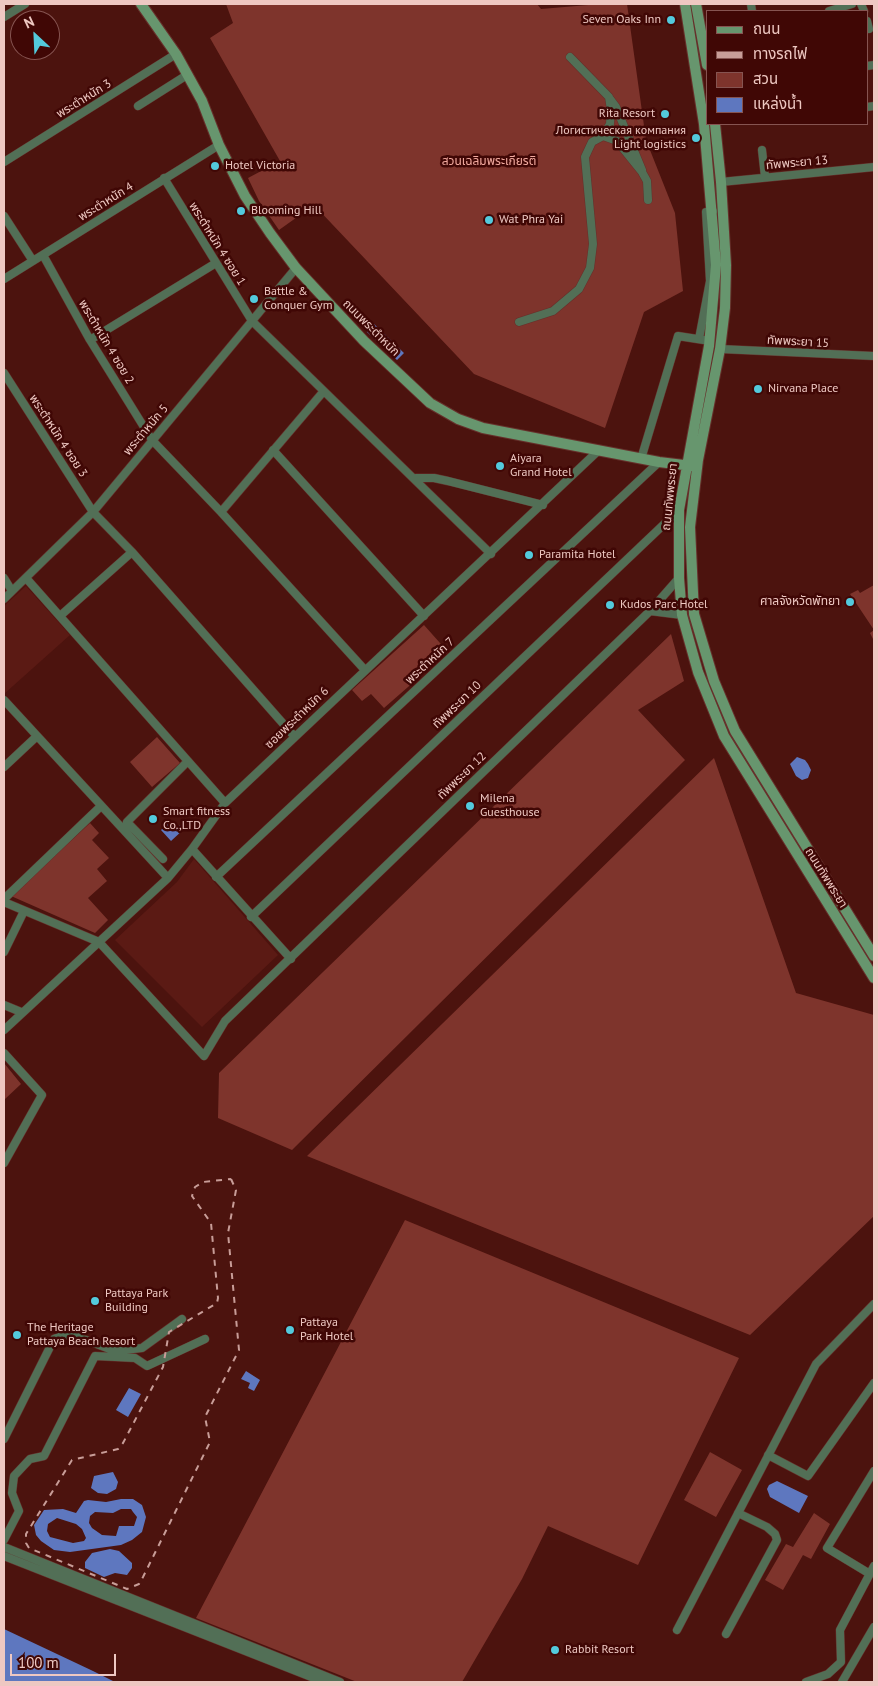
<!DOCTYPE html>
<meta charset="utf-8">
<style>
body{margin:0}
#map{position:relative;width:878px;height:1686px;overflow:hidden;background:#4c130e;font-family:"PT Sans","Noto Sans Thai",sans-serif}
canvas{display:block}
.frame{position:absolute;inset:0;border:5px solid #eec8c2;pointer-events:none}
.legend{position:absolute;left:706px;top:10px;width:162px;height:115px;box-sizing:border-box;background:#400705;border:1px solid #865451;margin:0;padding:6px 9px;list-style:none;font-size:15px;color:#eec8c2}
.legend li{display:flex;align-items:center;gap:10px;height:25px}
.legend b{width:25px;border:1px solid #865451}
.north{position:absolute;left:10px;top:10px;width:50px;height:50px;box-sizing:border-box;background:#400705;border:1px solid #865451;border-radius:50%;rotate:335deg;font-size:14px;font-weight:700;line-height:20px;text-align:center;color:#eec8c2}
.north::after{content:'';display:block;margin:auto;width:18px;height:22px;background:#53cadc;clip-path:polygon(50% 0,100% 100%,50% 72%,0 100%)}
.scale{position:absolute;left:10px;top:1654px;width:106px;height:22px;box-sizing:border-box;border:2px solid #eec8c2;border-top:0;padding-left:6px;font-size:15px;line-height:18px;white-space:nowrap;color:#eec8c2;-webkit-text-stroke:4px #400705;paint-order:stroke}
</style>
<div id="map">
<canvas width="878" height="1686"></canvas>
<div class="frame"></div>
<ul class="legend">
<li><b style="height:6px;background:#67966e"></b>ถนน</li>
<li><b style="height:6px;background:#c89d98"></b>ทางรถไฟ</li>
<li><b style="height:14px;background:#7e342c"></b>สวน</li>
<li><b style="height:14px;background:#5e77bf"></b>แหล่งน้ำ</li>
</ul>
<div class="north">N</div>
<div class="scale">100 m</div>
</div>
<script>
const context = document.querySelector('canvas').getContext('2d');
context.lineJoin = 'round';
function fill(path, color) {
  context.fillStyle = color;
  context.fill(path, 'evenodd');
}
function poly(rows) {
  const path = new Path2D();
  for (const r of rows) {
    path.moveTo(r[0], r[1]);
    for (let i = 2; i < r.length; i += 2) path.lineTo(r[i], r[i + 1]);
  }
  return path;
}
function strokePath(path, color, width, dash) {
  context.strokeStyle = color;
  context.lineWidth = width;
  context.lineCap = dash ? 'butt' : 'round';
  context.setLineDash(dash || []);
  context.stroke(path);
}
function label(font, color, halo, rows, align = 'center') {
  context.font = font + ' "PT Sans","Noto Sans Thai",sans-serif';
  context.lineWidth = 5;
  context.setLineDash([]);
  context.textBaseline = 'middle';
  context.strokeStyle = halo;
  context.fillStyle = color;
  for (const [text, x, y, turn = 0] of rows) {
    context.save();
    context.translate(x, y);
    context.rotate((+turn || 0) * Math.PI / 180);
    context.textAlign = isNaN(turn) ? turn : align;
    if (halo) context.strokeText(text, 0, 0);
    context.fillText(text, 0, 0);
    context.restore();
  }
}
fill(poly([
 [26,586,70,635,4,694,4,606],
 [194,859,278,955,202,1027,115,940,177,882]
]), '#5b1a14');
fill(poly([
 [226,4,537,4,541,9,600,4,627,4,646,140,675,213,683,291,644,312,605,428,474,374,314,205,279,230,259,201,248,178,280,161,210,38,233,23],
 [874,585,874,641,870,633,874,630,850,594,858,590,860,593],
 [424,625,448,652,384,708,371,694,362,701,352,690],
 [671,634,684,681,638,710,685,760,292,1150,218,1118,219,1073],
 [157,737,180,763,152,787,130,762],
 [714,758,796,993,874,1015,874,1216,750,1335,307,1156],
 [90,823,99,833,92,840,109,858,97,869,107,881,88,898,108,920,95,933,11,896],
 [4,1063,21,1084,4,1100],
 [405,1220,739,1358,638,1565,548,1526,522,1579,462,1682,357,1682,196,1618],
 [710,1452,742,1470,716,1517,684,1500],
 [814,1513,830,1524,811,1559,803,1555,783,1590,765,1580,786,1544,793,1547]
]), '#7e342c');
fill(poly([
 [374,324,404,353,397,360,367,332],
 [797,757,805,760,808,764,811,770,808,778,802,780,796,776,790,764],
 [170,822,176,829,180,825,184,829,171,841,161,830],
 [246,1371,260,1380,254,1391,248,1388,250,1383,241,1379],
 [129,1388,141,1394,128,1417,116,1410],
 [113,1472,118,1482,116,1489,107,1494,98,1493,91,1488,94,1476],
 [777,1481,808,1496,799,1513,770,1497,767,1489,769,1485],
 [121,1499,133,1499,142,1505,146,1517,142,1532,132,1540,121,1545,70,1552,54,1550,41,1541,36,1535,34,1525,44,1510,63,1509,76,1513,84,1501,88,1500,106,1502],
 [121,1509,131,1509,133,1512,137,1517,134,1526,119,1526,116,1536,102,1535,92,1528,89,1523,90,1516,95,1512,113,1513],
 [57,1518,76,1524,82,1529,86,1538,84,1541,73,1543,50,1537,47,1531,48,1524],
 [110,1549,119,1551,132,1563,132,1568,127,1575,115,1573,104,1577,85,1568,85,1562,92,1553],
 [4,1629,93,1671,115,1682,4,1682]
]), '#5e77bf');
const street = poly([
 [751,4,752,11],
 [861,4,864,11],
 [829,11,852,4],
 [4,17,25,4],
 [867,21,869,29],
 [570,57,609,97,611,110,610,124,603,136],
 [867,66,874,65],
 [610,99,616,107,642,170],
 [138,106,187,75],
 [867,107,874,106],
 [762,150,765,177],
 [4,162,176,54],
 [164,178,252,321,491,554],
 [721,182,874,167],
 [4,216,33,261],
 [43,255,90,340,152,440,221,512,364,669],
 [4,279,219,145],
 [519,322,553,311,579,289,590,268,593,244,585,157,592,142,603,136,617,141,642,172,647,181,648,200],
 [699,339,710,281,706,212,713,211],
 [90,340,216,263],
 [720,349,874,356],
 [4,373,93,512,132,552,294,736],
 [273,450,424,616],
 [641,459,678,336,710,341],
 [416,478,434,478,448,481,543,505],
 [221,512,323,392],
 [4,578,12,591],
 [26,578,225,803],
 [4,599,93,512,296,268],
 [650,611,682,615],
 [60,616,132,552],
 [4,700,168,878],
 [4,767,36,737],
 [192,849,291,959],
 [163,859,127,822,188,761],
 [216,877,659,462],
 [4,899,101,806],
 [4,902,99,942,204,1056,225,1021,650,611,679,578],
 [251,917,679,510],
 [4,952,24,911],
 [4,1005,21,1012],
 [4,1030,168,878,192,849,225,803,599,450],
 [4,1053,42,1095,4,1163],
 [4,1439,54,1339,64,1335,78,1337,115,1351,142,1348,182,1319],
 [768,1455,808,1476,874,1383],
 [4,1540,19,1511,12,1493,14,1476,30,1459,44,1456,95,1356,135,1358,147,1366,205,1339],
 [4,1547,340,1682],
 [4,1556,324,1682],
 [870,1574,827,1548,874,1471],
 [677,1630,816,1364,874,1304],
 [726,1634,777,1540,775,1534,767,1527,738,1513],
 [806,1682,828,1674,841,1662,840,1630,874,1566],
 [842,1682,874,1627]
]);
const secondary = poly([
 [141,4,176,54,202,101,219,145,245,196,270,233,296,268,364,341,430,403,458,419,483,428,659,462,692,466],
 [685,4,704,124,716,265,709,346,679,510,679,578,682,615,698,672,724,736,874,978],
 [696,4,707,65],
 [715,124,721,182,726,265,725,308,720,349,698,460,690,527,694,614,714,681,735,731,874,956]
]);
strokePath(street, '#66302b', 9);
strokePath(secondary, '#66302b', 12);
strokePath(street, '#526f56', 8);
strokePath(secondary, '#67966e', 10);
strokePath(poly([
 [231,1179,236,1190,228,1233,239,1350,205,1417,210,1442,143,1577,139,1584,127,1589,29,1548,26,1543,26,1534,72,1460,118,1449,123,1443,163,1367,169,1332,217,1303,218,1298,211,1223,192,1196,195,1187,203,1182,231,1179]
]), '#c89d98', 2, [6, 6]);
for (const [x, y, r, color] of [
 [671,20,5,"#53cadc"],
 [665,114,5,"#53cadc"],
 [696,138,5,"#53cadc"],
 [215,166,5,"#53cadc"],
 [241,211,5,"#53cadc"],
 [489,220,5,"#53cadc"],
 [254,299,5,"#53cadc"],
 [758,389,5,"#53cadc"],
 [500,466,5,"#53cadc"],
 [529,555,5,"#53cadc"],
 [850,602,5,"#53cadc"],
 [610,605,5,"#53cadc"],
 [470,806,5,"#53cadc"],
 [153,819,5,"#53cadc"],
 [95,1301,5,"#53cadc"],
 [290,1330,5,"#53cadc"],
 [17,1335,5,"#53cadc"],
 [555,1650,5,"#53cadc"]
]) {
  const dot = new Path2D();
  dot.arc(x, y, r, 0, 2 * Math.PI);
  context.fillStyle = color;
  context.fill(dot);
  strokePath(dot, '#400705', 2);
}
label('12px', '#eec8c2', '#400705', [
 ["Seven Oaks Inn",661,20,"right"],
 ["Rita Resort",655,114,"right"],
 ["Логистическая компания",686,131,"right"],
 ["Light logistics",686,145,"right"],
 ["Hotel Victoria",225,166],
 ["Blooming Hill",251,211],
 ["Wat Phra Yai",499,220],
 ["Battle &",264,292],
 ["Conquer Gym",264,306],
 ["Nirvana Place",768,389],
 ["Aiyara",510,459],
 ["Grand Hotel",510,473],
 ["Paramita Hotel",539,555],
 ["ศาลจังหวัดพัทยา",840,602,"right"],
 ["Kudos Parc Hotel",620,605],
 ["Milena",480,799],
 ["Guesthouse",480,813],
 ["Smart fitness",163,812],
 ["Co.,LTD",163,826],
 ["Pattaya Park",105,1294],
 ["Building",105,1308],
 ["Pattaya",300,1323],
 ["Park Hotel",300,1337],
 ["The Heritage",27,1328],
 ["Pattaya Beach Resort",27,1342],
 ["Rabbit Resort",565,1650]
], 'left');
label('12px', '#eec8c2', '#400705', [
 ["พระตำหนัก 3",84,99,-32],
 ["ทัพพระยา 13",797,163,-5],
 ["พระตำหนัก 4",106,202,-32],
 ["พระตำหนัก 4 ซอย 1",217,244,58],
 ["ถนนพระตำหนัก",371,328,45],
 ["พระตำหนัก 4 ซอย 2",106,342,59],
 ["ทัพพระยา 15",798,342,3],
 ["พระตำหนัก 5",146,430,-50],
 ["พระตำหนัก 4 ซอย 3",58,436,57],
 ["ถนนทัพพระยา",670,497,-84],
 ["พระตำหนัก 7",430,661,-43],
 ["ทัพพระยา 10",457,705,-44],
 ["ซอยพระตำหนัก 6",297,718,-44],
 ["ทัพพระยา 12",462,776,-44],
 ["ถนนทัพพระยา",826,878,58]
]);
label('12px', '#f3aba0', '#400705', [
 ["สวนเฉลิมพระเกียรติ",489,162]
]);
</script>
